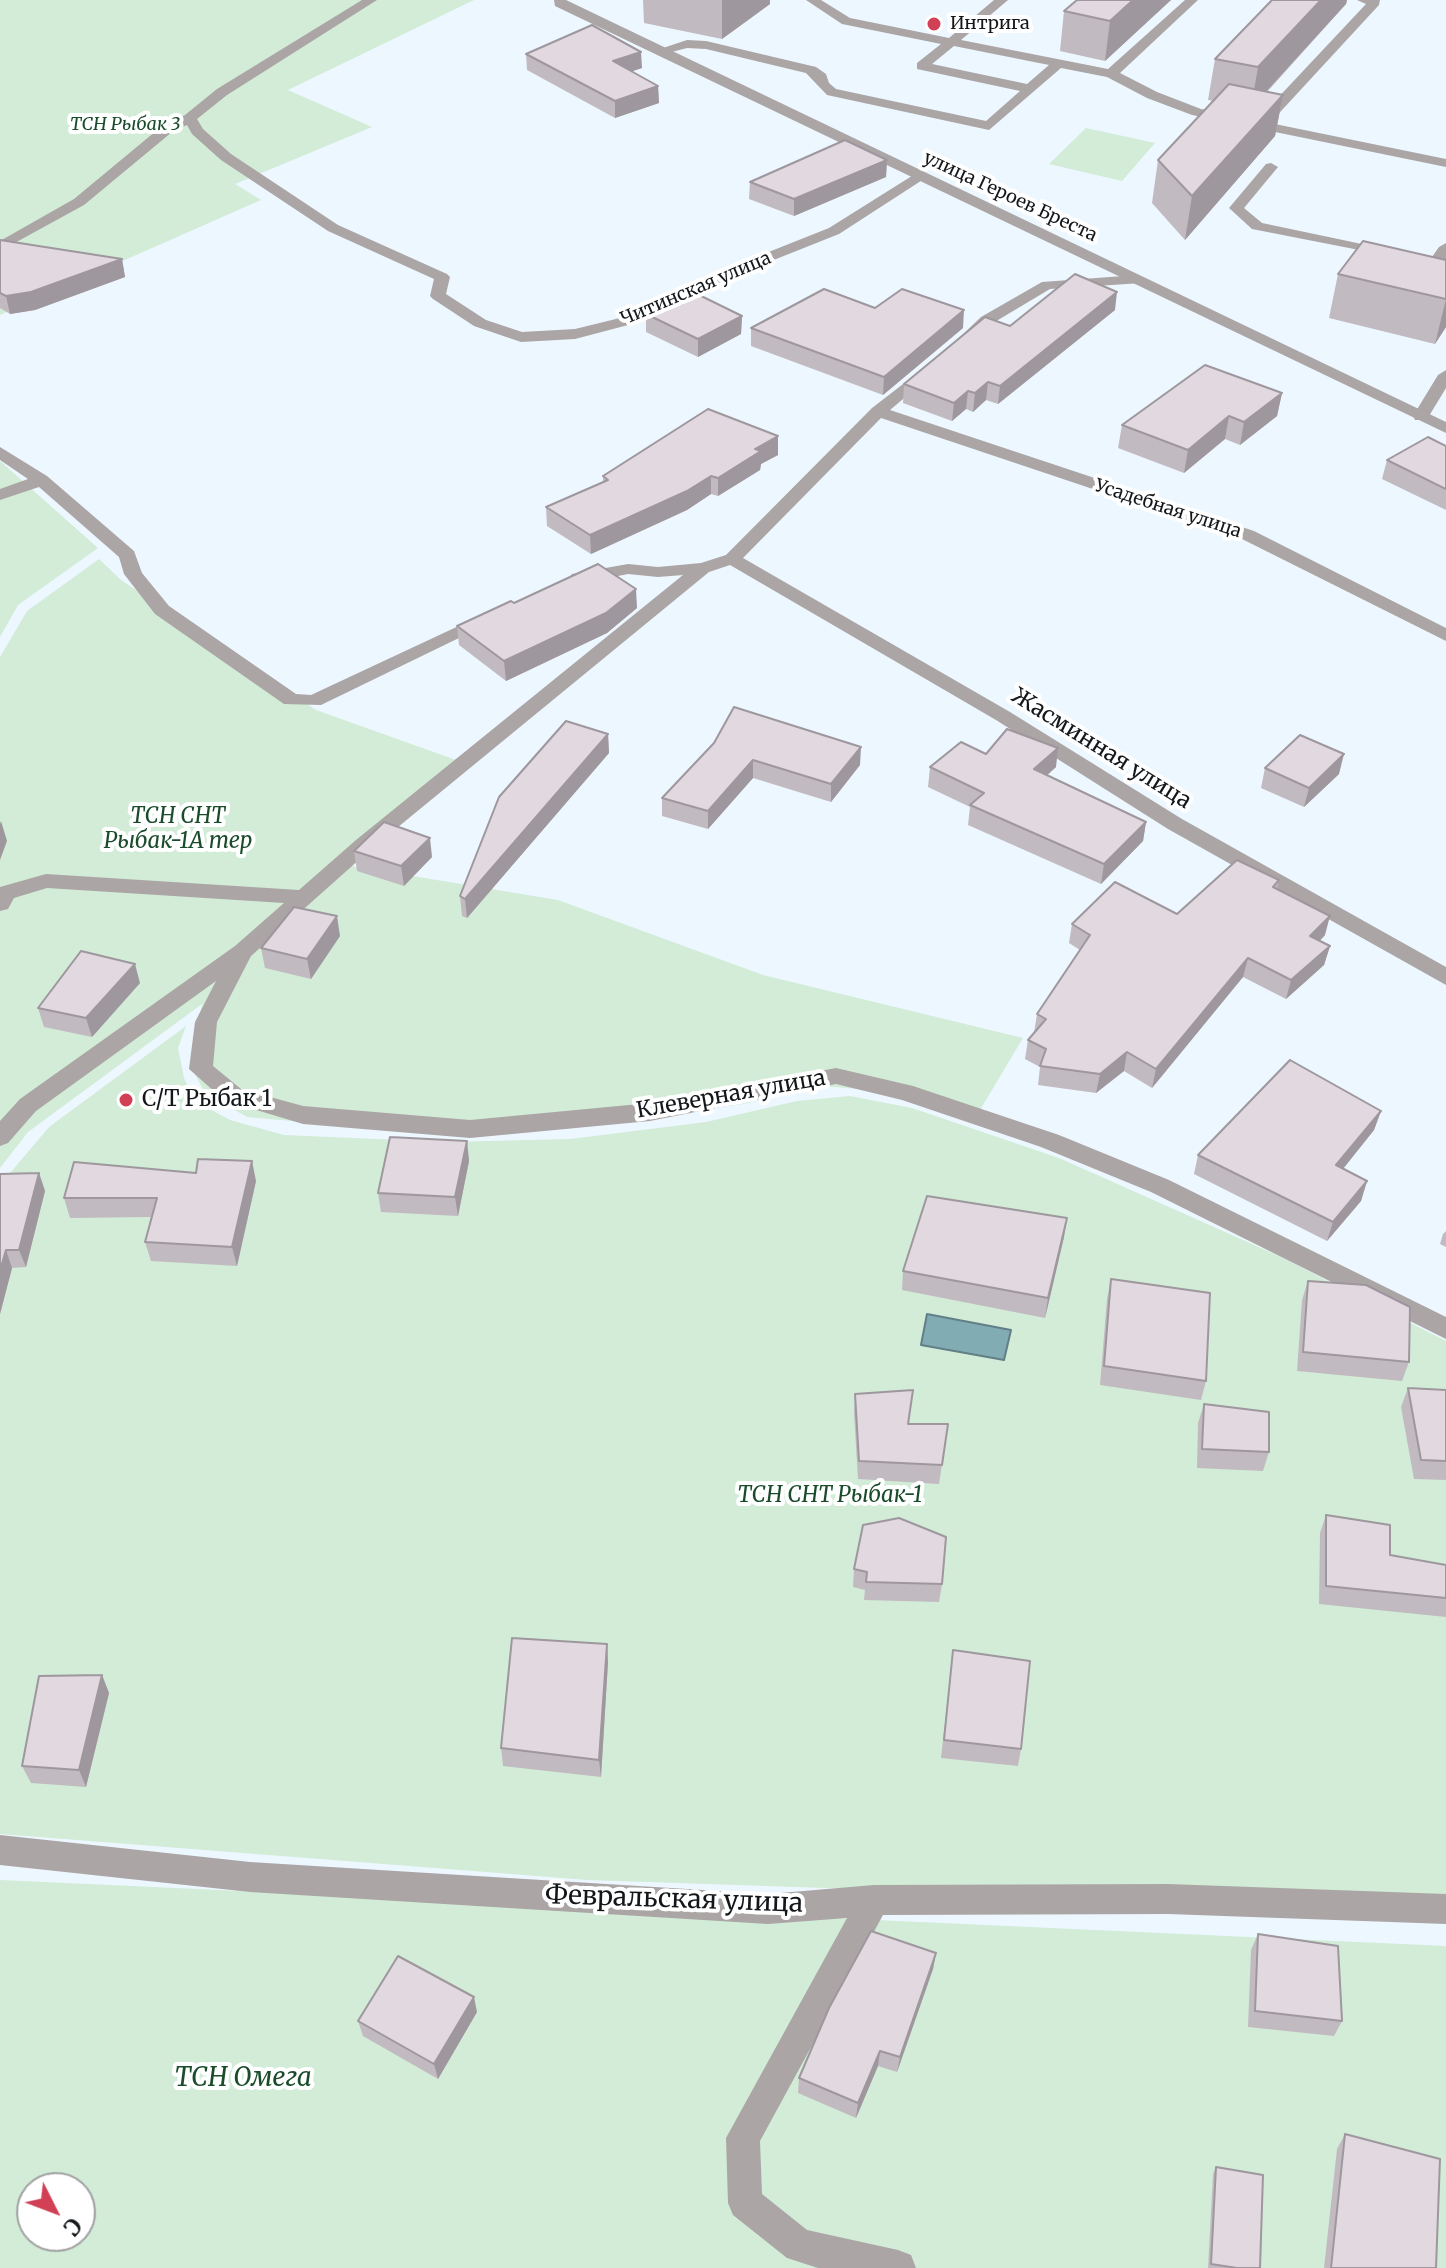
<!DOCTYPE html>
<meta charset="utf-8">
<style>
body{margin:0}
#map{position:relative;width:1446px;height:2268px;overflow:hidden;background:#edf7ff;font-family:Merriweather,serif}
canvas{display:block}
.north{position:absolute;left:16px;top:2172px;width:80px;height:80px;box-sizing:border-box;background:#fff;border:2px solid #a1a2a3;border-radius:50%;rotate:132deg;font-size:22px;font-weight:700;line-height:32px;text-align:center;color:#14171a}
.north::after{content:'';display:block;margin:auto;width:28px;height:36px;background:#d14055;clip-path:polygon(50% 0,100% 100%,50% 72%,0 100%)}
</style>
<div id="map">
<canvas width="1446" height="2268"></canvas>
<div class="north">С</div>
</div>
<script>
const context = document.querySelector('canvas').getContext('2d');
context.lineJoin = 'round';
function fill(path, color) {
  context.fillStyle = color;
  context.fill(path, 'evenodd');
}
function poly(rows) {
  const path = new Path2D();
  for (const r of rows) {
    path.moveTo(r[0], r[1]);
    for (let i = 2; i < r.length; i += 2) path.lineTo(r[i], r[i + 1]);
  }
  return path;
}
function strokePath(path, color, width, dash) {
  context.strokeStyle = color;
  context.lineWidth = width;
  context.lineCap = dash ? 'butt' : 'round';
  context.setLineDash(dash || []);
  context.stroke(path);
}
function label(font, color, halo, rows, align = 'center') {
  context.font = font + ' Merriweather,serif';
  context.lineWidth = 8;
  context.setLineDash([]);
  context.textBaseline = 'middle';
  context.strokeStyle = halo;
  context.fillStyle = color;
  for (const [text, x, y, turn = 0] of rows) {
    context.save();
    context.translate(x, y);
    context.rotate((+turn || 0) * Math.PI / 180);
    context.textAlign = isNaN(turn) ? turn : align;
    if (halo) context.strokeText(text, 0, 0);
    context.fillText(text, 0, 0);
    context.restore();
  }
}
fill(poly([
 [0,0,474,0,288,90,372,127,235,184,261,200,0,315],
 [1086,128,1155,143,1122,181,1049,164],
 [0,461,98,548,18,605,0,637],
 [99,559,121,580,316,710,470,765,352,866,558,900,763,975,1023,1038,980,1110,870,1090,823,1086,743,1104,564,1129,508,1132,390,1130,247,1117,205,1093,190,1065,202,1004,28,1132,0,1168,0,657,27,611],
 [186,1026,178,1048,184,1078,195,1101,230,1120,284,1135,447,1142,570,1139,706,1122,797,1101,850,1096,912,1108,1059,1158,1279,1256,1446,1341,1446,1909,588,1880,0,1834,0,1185,49,1127],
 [0,1880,1446,1946,1446,2268,0,2268],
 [32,2188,80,2188,80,2236,32,2236]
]), '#d2ecd7');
const water = poly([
 [927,1314,1011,1330,1004,1360,921,1345,927,1314]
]);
fill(water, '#82acb4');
strokePath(water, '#617f86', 2);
fill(poly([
 [362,0,377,0,227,95,197,119,203,129,231,154,338,225,447,274,450,277,446,294,486,320,522,332,575,329,620,318,731,267,829,228,915,174,920,173,927,177,839,234,741,273,632,324,575,339,521,342,474,326,433,299,430,296,434,279,328,231,221,160,192,134,187,125,172,132,84,205,0,251,0,241,74,199,162,126,185,115,217,89,362,0],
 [806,0,821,0,850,18,949,38,994,0,1008,0,961,40,1108,69,1185,0,1198,0,1120,73,1157,92,1201,109,1257,120,1366,4,1357,0,1380,0,1379,5,1270,123,1446,159,1446,167,1192,115,1147,98,1107,77,1061,68,989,130,827,95,806,73,706,49,687,48,660,55,654,51,687,40,706,41,816,67,826,74,829,83,836,89,986,121,1020,91,917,69,917,63,941,44,842,24,806,0],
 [954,46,1049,65,1027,84,932,64,954,46],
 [1271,163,1278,167,1244,208,1262,223,1395,251,1395,257,1252,229,1229,208,1266,164,1271,163],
 [1446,243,1446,271,1430,267,1427,264,1439,247,1446,243],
 [1137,275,1142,277,1142,283,1050,289,993,323,973,341,961,341,959,338,981,317,1042,282,1137,275],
 [929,364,937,369,935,372,890,410,1254,531,1446,628,1446,641,1242,539,881,418,743,558,1010,712,1182,819,1446,967,1446,985,1168,829,996,720,730,565,709,572,370,850,251,956,217,1022,213,1066,241,1089,303,1106,470,1120,650,1103,836,1068,913,1086,1059,1135,1169,1180,1446,1317,1446,1339,1151,1192,1041,1147,902,1100,836,1084,650,1121,470,1138,303,1124,233,1103,225,1101,189,1069,195,1022,216,981,36,1111,8,1143,0,1146,0,1121,20,1099,235,946,284,903,47,888,14,898,8,909,0,911,0,887,46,874,299,890,356,840,683,575,658,577,628,574,578,584,569,578,572,574,628,564,658,567,701,563,726,555,872,408,929,364],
 [1446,370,1446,388,1429,416,1427,420,1415,420,1413,416,1438,375,1446,370],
 [0,447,47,476,134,551,142,573,169,606,296,694,311,695,480,616,487,614,496,620,321,705,284,704,155,614,124,574,119,557,39,487,0,500,0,489,28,479,0,460,0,447],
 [0,1835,250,1862,768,1894,874,1885,1168,1884,1446,1894,1446,1924,1168,1914,883,1915,760,2141,762,2194,807,2230,898,2250,911,2255,916,2268,818,2268,787,2258,733,2215,728,2203,726,2138,847,1918,768,1924,250,1892,0,1865,0,1835]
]), '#aba5a5');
fill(poly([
 [554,0,566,0,1446,422,1446,433,555,6,554,0]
]), '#aba5a5');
fill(poly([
 [643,0,770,0,770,4,722,39,644,23],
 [1171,0,1105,61,1060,51,1064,11],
 [1272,0,1347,0,1346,4,1267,92,1283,95,1275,136,1185,240,1152,203,1158,160,1214,101,1208,100,1215,59],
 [526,54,642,68,631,71,658,86,659,103,615,118,527,70],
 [887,160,886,177,794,216,749,199,750,182],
 [0,240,122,259,125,277,35,310,10,314,0,308],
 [1446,260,1446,327,1435,344,1329,318,1338,274],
 [875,308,963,328,883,395,751,346,751,328],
 [1115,310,998,404,986,400,973,412,966,409,952,421,903,403,904,384,1010,326],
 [646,314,742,316,741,334,698,357,646,332],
 [1282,393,1277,416,1240,445,1225,439,1184,473,1118,448,1122,425],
 [778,436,778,455,761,464,760,470,718,496,711,494,687,510,591,554,547,526,546,507,603,482,603,476],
 [1446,446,1446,510,1382,479,1387,460],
 [514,603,637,608,607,633,506,681,459,645,457,626],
 [608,734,609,753,467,918,462,916,460,896],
 [714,743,860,765,831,802,753,778,708,829,662,816,662,798],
 [986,754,1056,767,1047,775,1146,822,1143,841,1101,884,968,825,970,807,928,787,930,767],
 [1265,768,1339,774,1304,807,1261,788],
 [354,851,432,857,404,886,357,871],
 [1279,880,1277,889,1325,935,1320,941,1330,946,1324,965,1286,999,1243,977,1152,1088,1124,1071,1096,1093,1038,1085,1040,1067,1025,1059,1028,1040,1034,1033,1037,1014,1080,950,1069,943,1072,924,1177,914],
 [340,936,311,979,265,968,261,948],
 [140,983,92,1037,44,1027,38,1008],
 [1381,1111,1374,1130,1343,1169,1367,1181,1361,1201,1327,1241,1194,1174,1198,1155],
 [467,1141,469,1161,458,1216,381,1212,378,1193],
 [39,1173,45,1191,26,1267,12,1268,0,1314,0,1174],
 [196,1173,256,1181,237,1266,151,1261,145,1242,151,1217,70,1218,64,1198],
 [1446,1231,1446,1247,1440,1244,1443,1234],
 [1064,1237,1045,1318,902,1290,903,1271],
 [1111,1279,1206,1381,1201,1400,1100,1385,1107,1299],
 [1308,1281,1409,1362,1402,1381,1297,1371,1302,1300],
 [1408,1388,1446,1390,1446,1480,1414,1479,1401,1407],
 [855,1394,909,1424,948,1424,939,1484,858,1479,854,1413],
 [1204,1404,1269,1452,1263,1471,1197,1468,1198,1423],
 [1326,1515,1390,1555,1446,1565,1446,1617,1319,1604,1320,1533],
 [854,1569,942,1584,939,1602,864,1600,865,1590,853,1587],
 [607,1644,608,1662,601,1777,503,1766,501,1748],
 [953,1650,1021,1749,1018,1766,941,1758],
 [102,1675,109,1693,86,1787,31,1783,22,1766],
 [1258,1934,1342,2021,1334,2036,1248,2027,1251,1950],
 [936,1953,933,1969,897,2072,878,2066,856,2118,798,2093,799,2078],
 [477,2012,438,2079,363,2036,358,2021],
 [1345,2134,1436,2268,1324,2268,1337,2149],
 [1216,2167,1260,2268,1208,2268,1213,2174]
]), '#c2bac1');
fill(poly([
 [722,0,770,0,770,4,722,39],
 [1133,0,1171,0,1105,61,1110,21],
 [1321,0,1347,0,1346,4,1251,108,1258,67],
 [641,52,642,68,613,78,613,61],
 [658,86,659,103,615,118,615,101],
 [1283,95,1275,136,1185,240,1192,196],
 [887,160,886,177,794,216,794,199],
 [122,259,125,277,35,310,10,314,6,296],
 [1117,292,1115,310,998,404,1000,386],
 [1446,299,1446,327,1435,344],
 [964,310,963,328,883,395,884,377],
 [742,316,741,334,698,357,698,339],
 [988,382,986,400,973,412,975,393],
 [968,391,966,409,952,421,954,403],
 [1282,393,1277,416,1240,445,1244,422],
 [1229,416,1225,439,1184,473,1188,450],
 [778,436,778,455,761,464,760,470,718,496,718,478,755,449],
 [711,476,711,494,687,510,591,554,590,535],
 [636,589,637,608,607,633,506,681,504,661],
 [608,734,609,753,467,918,465,899],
 [861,747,860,765,831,802,831,784],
 [1058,748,1056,767,1032,789,1034,769],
 [1344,754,1339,774,1304,807,1309,788],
 [753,760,753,778,708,829,708,811],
 [1,821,7,841,0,860,0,824],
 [1146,822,1143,841,1101,884,1104,864],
 [430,838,432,857,404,886,401,866],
 [337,916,340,936,311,979,307,959],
 [1330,916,1325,935,1305,955,1310,936],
 [1330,946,1324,965,1286,999,1291,980],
 [1248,958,1243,977,1152,1088,1156,1069],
 [135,964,140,983,92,1037,86,1018],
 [1127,1052,1124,1071,1096,1093,1100,1074],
 [1381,1111,1374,1130,1330,1185,1336,1165],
 [467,1141,469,1161,458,1216,455,1197],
 [252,1161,256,1181,237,1266,232,1247],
 [39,1173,45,1191,26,1267,19,1250],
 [1367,1181,1361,1201,1327,1241,1333,1222],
 [1067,1218,1064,1237,1045,1318,1048,1298],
 [6,1250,12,1268,0,1314,0,1271],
 [607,1644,608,1662,601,1777,599,1760],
 [102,1675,109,1693,86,1787,79,1770],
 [936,1953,933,1969,897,2072,900,2057],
 [474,1997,477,2012,438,2079,434,2064],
 [880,2051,878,2066,856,2118,858,2103]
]), '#9e979d');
const building = poly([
 [1077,0,1133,0,1110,21,1064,11,1077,0],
 [1272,0,1321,0,1258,67,1215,59,1272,0],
 [592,25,641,52,613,61,658,86,615,101,526,54,592,25],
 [1229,84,1283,95,1192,196,1158,160,1229,84],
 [845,140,887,160,794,199,750,182,845,140],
 [0,240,122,259,31,292,6,296,0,293,0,240],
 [1363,241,1446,260,1446,299,1338,274,1363,241],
 [1075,274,1117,292,1000,386,988,382,975,393,968,391,954,403,904,384,985,317,1010,326,1075,274],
 [824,289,875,308,902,289,964,310,884,377,751,328,824,289],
 [691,291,742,316,698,339,646,314,691,291],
 [1205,365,1282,393,1244,422,1229,416,1188,450,1122,425,1205,365],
 [708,409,778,436,755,449,761,451,718,478,711,476,687,491,590,535,546,507,608,480,603,476,708,409],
 [1428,437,1446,446,1446,489,1387,460,1428,437],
 [598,564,636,589,606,613,504,661,457,626,511,601,514,603,598,564],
 [734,707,861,747,831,784,753,760,708,811,662,798,714,743,734,707],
 [566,721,608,734,465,899,460,896,499,797,566,721],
 [1007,729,1058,748,1034,769,1146,822,1104,864,970,805,984,793,930,767,961,742,986,754,1007,729],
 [1300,735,1344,754,1309,788,1265,768,1300,735],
 [384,822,430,838,401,866,354,851,384,822],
 [1237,860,1279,880,1273,887,1330,916,1310,936,1330,946,1291,980,1248,958,1156,1069,1127,1052,1100,1074,1040,1066,1046,1049,1028,1040,1046,1019,1037,1014,1090,935,1072,924,1115,882,1177,914,1237,860],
 [294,907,337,916,307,959,261,948,294,907],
 [81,951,135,964,86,1018,38,1008,81,951],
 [1290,1060,1381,1111,1336,1165,1367,1181,1333,1222,1198,1155,1290,1060],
 [390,1137,467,1141,455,1197,378,1193,390,1137],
 [198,1159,252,1161,232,1247,145,1242,157,1198,64,1198,74,1162,196,1173,198,1159],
 [39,1173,19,1250,6,1250,0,1271,0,1174,39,1173],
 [927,1196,1067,1218,1048,1298,903,1271,927,1196],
 [1111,1279,1210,1293,1206,1381,1104,1366,1111,1279],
 [1308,1281,1366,1285,1410,1307,1409,1362,1303,1352,1308,1281],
 [1408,1388,1446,1390,1446,1461,1421,1460,1408,1388],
 [913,1390,908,1424,948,1424,942,1465,859,1461,855,1394,913,1390],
 [1204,1404,1269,1412,1269,1452,1202,1449,1204,1404],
 [1326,1515,1390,1525,1390,1555,1446,1565,1446,1598,1326,1586,1326,1515],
 [899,1518,946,1537,942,1584,866,1582,867,1572,854,1569,863,1525,899,1518],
 [512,1638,607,1644,599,1760,501,1748,512,1638],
 [953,1650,1030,1661,1021,1749,944,1740,953,1650],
 [102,1675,79,1770,22,1766,39,1676,102,1675],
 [871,1931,936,1953,900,2057,880,2051,858,2103,799,2078,829,2008,871,1931],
 [1258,1934,1338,1946,1342,2021,1255,2011,1258,1934],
 [398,1956,474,1997,434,2064,358,2021,398,1956],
 [1345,2134,1440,2159,1436,2268,1331,2268,1345,2134],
 [1216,2167,1263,2175,1260,2268,1237,2268,1211,2264,1216,2167]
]);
fill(building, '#e1d8e0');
strokePath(building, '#9e979d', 2);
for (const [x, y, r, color] of [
 [934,24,8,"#d14055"],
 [126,1100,8,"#d14055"]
]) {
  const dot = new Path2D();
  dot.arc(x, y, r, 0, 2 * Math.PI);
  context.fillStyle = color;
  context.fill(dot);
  strokePath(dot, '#fff', 3);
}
label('18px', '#14171a', '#fff', [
 ["Интрига",950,24]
], 'left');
label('italic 18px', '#1a4c2c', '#fff', [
 ["ТСН Рыбак 3",125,125]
]);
label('18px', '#14171a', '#fff', [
 ["улица Героев Бреста",1010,197,25],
 ["Читинская улица",696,289,-23],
 ["Усадебная улица",1168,509,18]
]);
label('22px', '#14171a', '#fff', [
 ["Жасминная улица",1101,749,32],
 ["Клеверная улица",731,1095,-10]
]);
label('italic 22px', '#1a4c2c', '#fff', [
 ["ТСН СНТ",178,817],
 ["Рыбак-1А тер",178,842],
 ["ТСН СНТ Рыбак-1",830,1496]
]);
label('22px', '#14171a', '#fff', [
 ["С/Т Рыбак 1",142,1100]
], 'left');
label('26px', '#14171a', '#fff', [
 ["Февральская улица",674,1900,2]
]);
label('italic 26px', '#1a4c2c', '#fff', [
 ["ТСН Омега",243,2079]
]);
</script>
